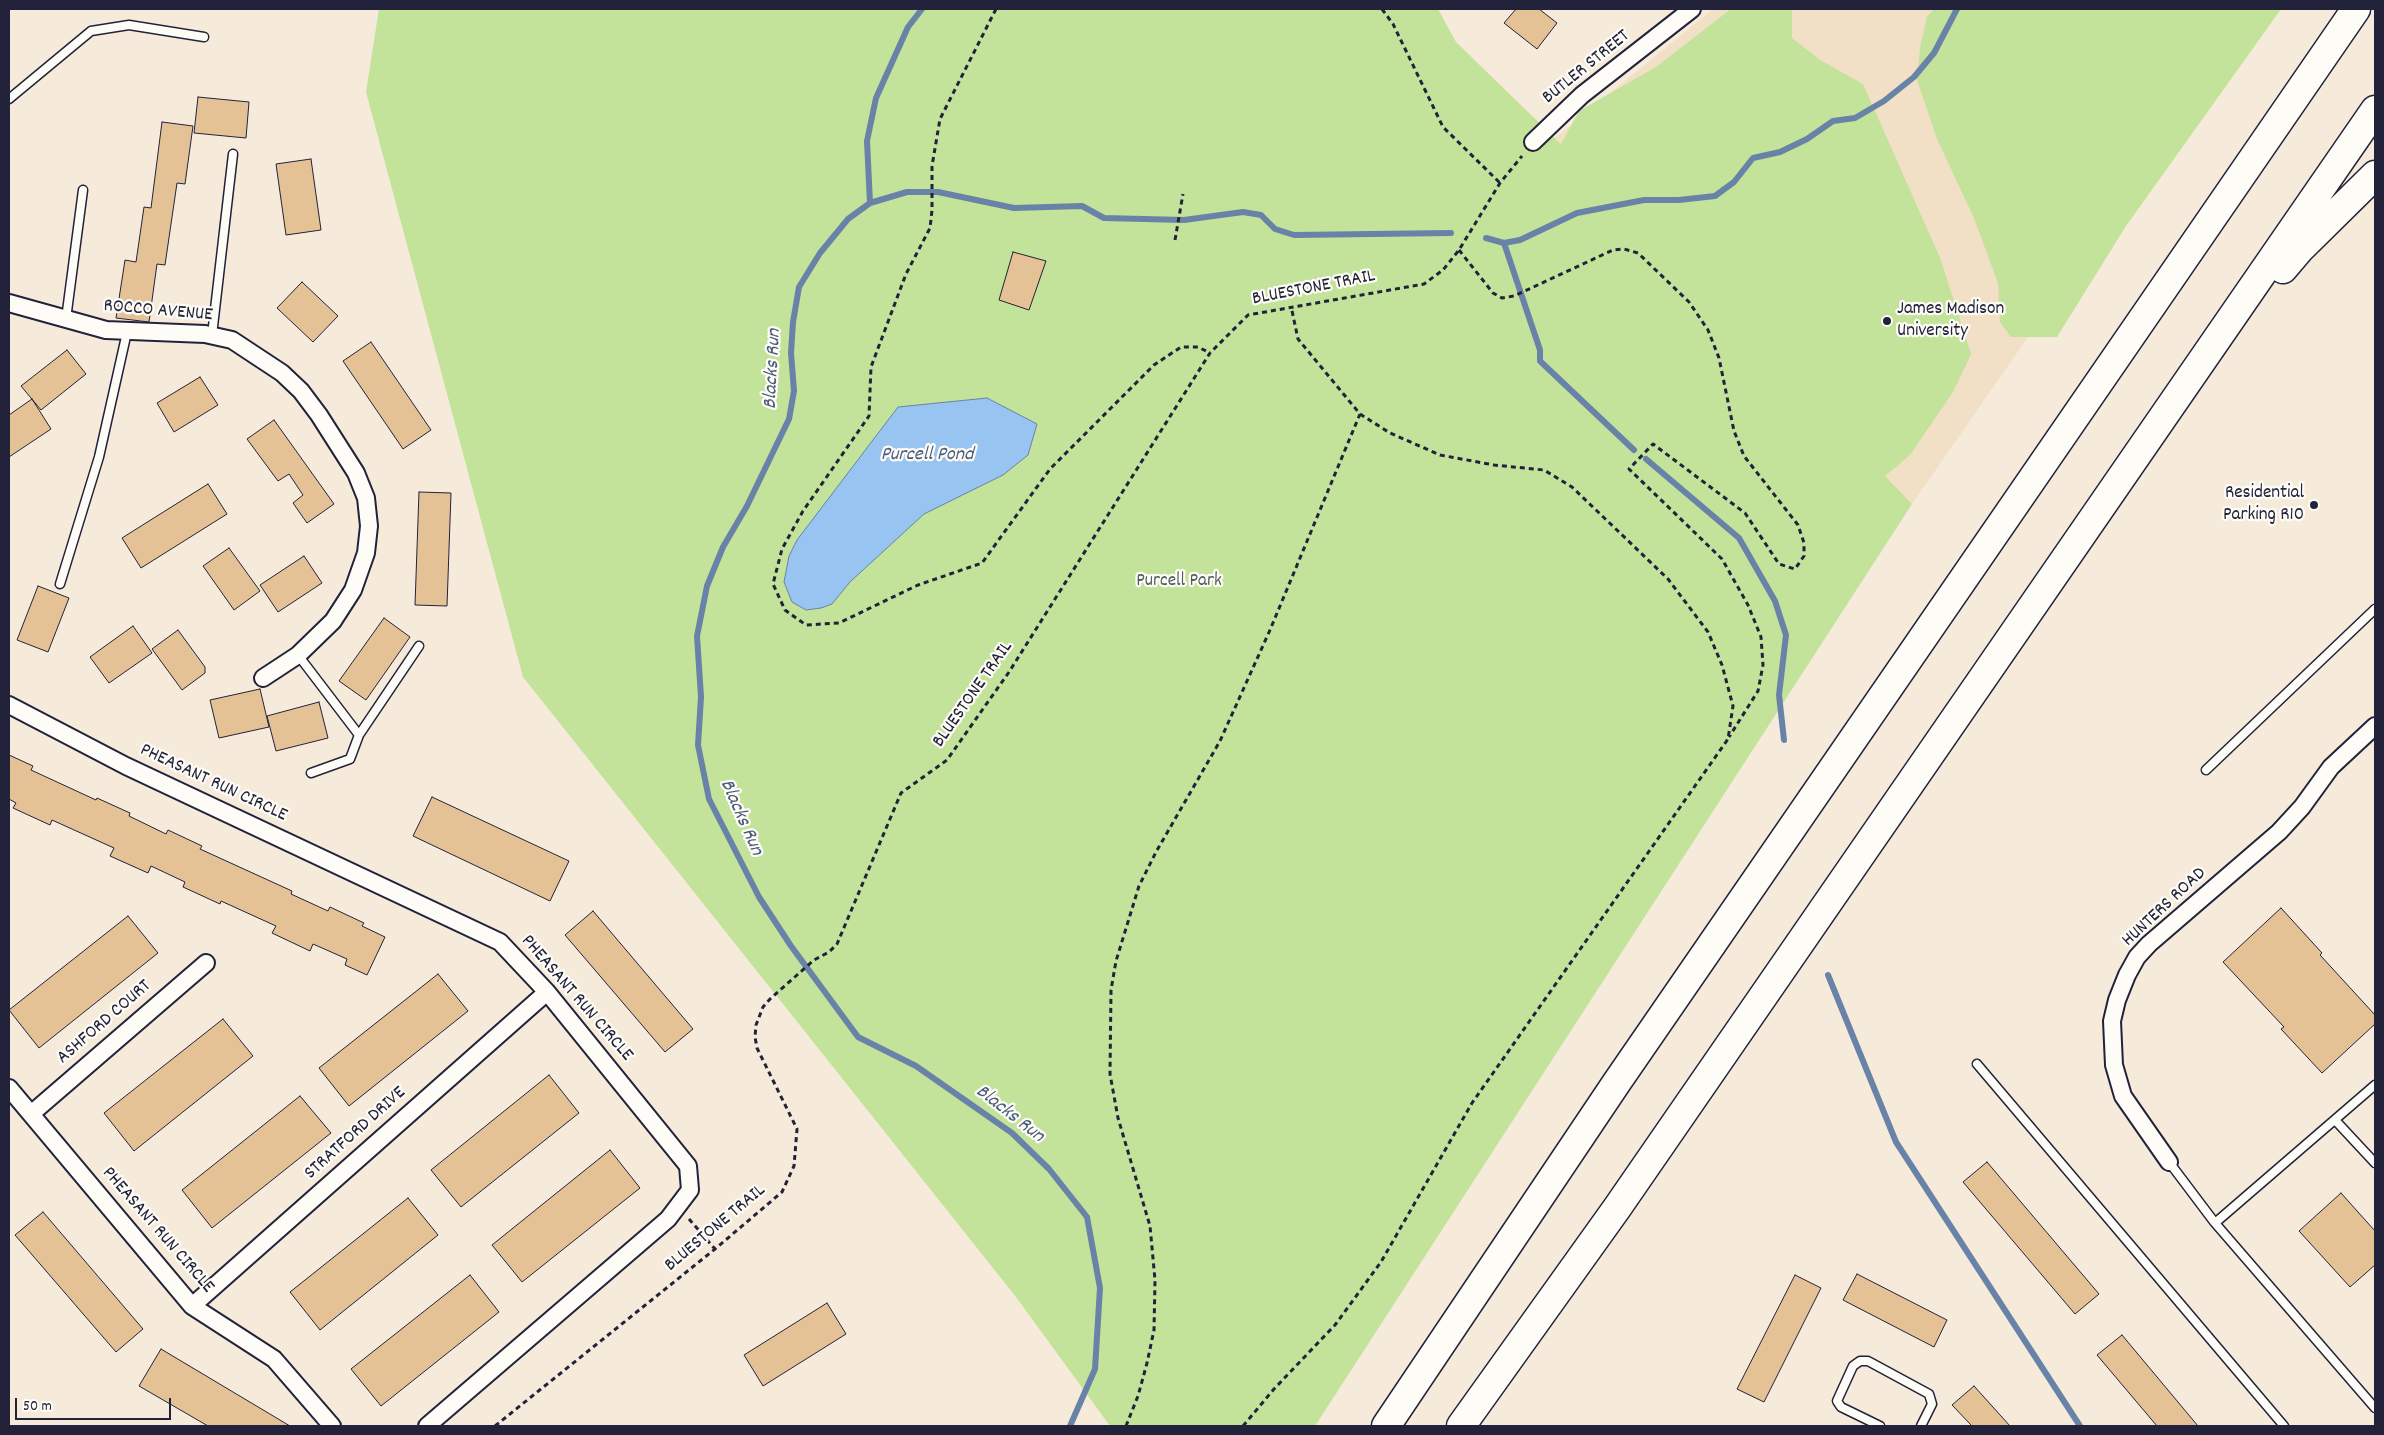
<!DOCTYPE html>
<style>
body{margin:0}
#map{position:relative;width:2384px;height:1435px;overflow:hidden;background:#f6ebda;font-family:Dekko,sans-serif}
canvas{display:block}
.frame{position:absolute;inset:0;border:10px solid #22223b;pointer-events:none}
.scale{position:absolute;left:15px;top:1398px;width:156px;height:22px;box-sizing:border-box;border:2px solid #22223b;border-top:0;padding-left:6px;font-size:15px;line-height:18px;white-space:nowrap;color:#22223b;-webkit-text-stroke:4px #fdfcf7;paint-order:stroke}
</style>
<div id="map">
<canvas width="2384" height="1435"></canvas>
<div class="frame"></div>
<div class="scale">50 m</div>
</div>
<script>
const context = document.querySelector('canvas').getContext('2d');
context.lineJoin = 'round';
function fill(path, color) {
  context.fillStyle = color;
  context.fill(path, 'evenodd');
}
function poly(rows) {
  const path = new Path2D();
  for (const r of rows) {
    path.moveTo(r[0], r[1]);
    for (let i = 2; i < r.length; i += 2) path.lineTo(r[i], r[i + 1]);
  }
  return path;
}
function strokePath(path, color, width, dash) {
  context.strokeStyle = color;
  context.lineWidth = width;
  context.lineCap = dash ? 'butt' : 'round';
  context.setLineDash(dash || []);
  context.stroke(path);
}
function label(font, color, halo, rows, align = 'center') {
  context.font = font + ' Dekko,sans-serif';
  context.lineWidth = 4.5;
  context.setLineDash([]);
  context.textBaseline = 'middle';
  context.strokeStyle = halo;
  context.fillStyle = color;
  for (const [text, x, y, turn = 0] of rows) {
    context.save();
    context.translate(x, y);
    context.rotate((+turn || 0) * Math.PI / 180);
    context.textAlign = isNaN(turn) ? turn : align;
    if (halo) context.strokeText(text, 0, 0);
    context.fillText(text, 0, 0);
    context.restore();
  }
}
fill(poly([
 [1713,9,2256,9,1912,504,1555,138]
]), '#f1dfc6');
fill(poly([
 [379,9,1438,9,1456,42,1561,144,1579,111,1656,67,1731,9,1792,9,1792,38,1820,60,1863,84,1940,258,1971,354,1953,392,1910,455,1885,476,1912,504,1315,1426,1110,1426,1016,1297,523,677,366,92],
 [1934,9,2281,9,2126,226,2057,337,2011,337,2000,322,1998,283,1974,218,1937,139,1917,80,1920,48,1927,17]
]), '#c3e29a');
const water = poly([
 [987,398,1037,424,1028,455,1003,475,924,514,850,582,832,604,821,608,806,610,792,602,784,582,789,556,797,540,898,407,987,398]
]);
fill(water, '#98c4f1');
strokePath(water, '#6983a8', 1);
strokePath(poly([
 [922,9,908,27,876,98,867,141,870,203,848,219,820,253,799,287,793,322,791,353,794,391,789,419,747,506,723,547,707,586,697,636,701,697,698,745,709,799,759,897,791,946,858,1037,916,1066,1012,1133,1049,1169,1087,1217,1100,1288,1095,1369,1070,1426],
 [870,203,907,192,938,192,1014,208,1082,206,1104,218,1184,220,1243,212,1261,215,1275,229,1294,235,1451,233],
 [1486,238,1504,243,1520,240,1577,213,1644,200,1679,200,1715,196,1734,182,1753,158,1780,152,1807,139,1833,121,1855,118,1884,101,1914,77,1934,53,1957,9],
 [1504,243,1540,350,1540,361,1634,450],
 [1646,459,1739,538,1775,601,1786,635,1779,695,1784,740],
 [1828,975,1896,1142,2080,1426]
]), '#6983a8', 6);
const building = poly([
 [1516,9,1539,9,1557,23,1537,49,1504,23,1516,9],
 [198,97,249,102,246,138,194,133,198,97],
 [162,122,193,126,185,184,177,183,165,265,157,264,149,322,116,318,125,260,136,262,144,207,151,208,162,122],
 [311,159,321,230,286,235,276,164,311,159],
 [1013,252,1046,261,1029,310,999,300,1013,252],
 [302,282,338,316,313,342,277,308,302,282],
 [371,342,431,430,403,449,343,361,371,342],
 [67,350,86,374,41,410,21,386,67,350],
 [200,377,218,405,174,432,157,403,200,377],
 [32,399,51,429,9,457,9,415,32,399],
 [274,420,334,504,307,523,293,503,303,495,289,474,278,481,247,439,274,420],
 [208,484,227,514,141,568,122,538,208,484],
 [419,492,451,493,447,606,415,605,419,492],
 [229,548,260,591,234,610,203,566,229,548],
 [304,556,322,583,278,612,260,585,304,556],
 [38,586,69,598,48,652,17,640,38,586],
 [384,618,410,637,366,700,339,681,384,618],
 [133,626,152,653,109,683,90,657,133,626],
 [178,630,205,667,205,673,182,690,152,649,178,630],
 [260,689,269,727,219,738,210,700,260,689],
 [319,702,328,738,276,751,267,716,319,702],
 [9,755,33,766,31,770,96,800,97,798,130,813,129,816,166,834,168,830,202,846,200,849,292,891,291,894,328,911,330,907,364,923,362,926,385,937,367,975,345,965,347,959,313,944,310,951,272,933,276,926,221,901,220,904,183,887,185,882,151,866,148,873,110,856,114,848,52,820,50,825,13,808,16,803,9,799,9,755],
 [432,797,569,861,550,901,413,836,432,797],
 [2281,908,2322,953,2320,955,2375,1015,2375,1024,2322,1073,2281,1029,2284,1027,2223,962,2281,908],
 [593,911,693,1029,665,1052,565,935,593,911],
 [128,916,158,953,39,1048,9,1010,128,916],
 [438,974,468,1011,349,1106,319,1068,438,974],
 [223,1019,253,1056,134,1151,104,1113,223,1019],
 [549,1075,579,1113,461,1207,431,1170,549,1075],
 [300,1096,331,1133,212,1228,182,1190,300,1096],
 [610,1150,640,1188,522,1282,492,1245,610,1150],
 [1987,1162,2099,1294,2075,1314,1963,1182,1987,1162],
 [2341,1193,2375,1231,2375,1265,2350,1287,2299,1231,2341,1193],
 [408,1198,438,1235,320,1330,290,1292,408,1198],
 [43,1212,143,1329,116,1352,15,1235,43,1212],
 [1857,1274,1947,1320,1934,1347,1843,1300,1857,1274],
 [470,1275,499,1312,381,1406,351,1369,470,1275],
 [1795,1275,1821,1288,1764,1402,1737,1389,1795,1275],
 [827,1303,846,1334,763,1386,744,1355,827,1303],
 [2122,1335,2198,1426,2157,1426,2097,1355,2122,1335],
 [161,1349,290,1426,208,1426,139,1386,161,1349],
 [1974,1386,2010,1426,1972,1426,1952,1405,1974,1386]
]);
fill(building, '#e4c296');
strokePath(building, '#22223b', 1);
const service = poly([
 [9,99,91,31,129,25,204,37],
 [66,319,83,190],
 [212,335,233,154],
 [60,584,99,457,127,332],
 [298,655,359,735,419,646],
 [2206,770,2375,609],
 [311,773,350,759,359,735],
 [1977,1064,2284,1426],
 [2335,1120,2375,1163],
 [2169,1162,2215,1223,2375,1408],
 [2215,1223,2375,1085],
 [1880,1426,1841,1407,1837,1401,1853,1366,1860,1361,1868,1361,1929,1394,1932,1404,1921,1426]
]);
const minor = poly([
 [1533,142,1582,95,1692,9],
 [9,303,106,330,205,334,232,340,282,373,301,391,319,415,356,473,366,498,369,526,366,553,353,590,333,621,298,655,263,678],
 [9,705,126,766,500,942,547,992,688,1166,690,1190,668,1219,427,1426],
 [9,1088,192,1306,274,1359,332,1426],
 [31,1114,206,963],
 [2169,1162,2123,1096,2114,1065,2112,1021,2117,1000,2127,975,2137,957,2149,944,2279,832,2302,807,2331,767,2375,726],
 [192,1306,547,992]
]);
const motorway = poly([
 [2283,269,2300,249,2375,175],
 [1386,1426,1617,1082,2356,9],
 [1461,1426,1617,1208,2375,110]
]);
strokePath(service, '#22223b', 11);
strokePath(minor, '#22223b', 20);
strokePath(motorway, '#22223b', 31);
strokePath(poly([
 [996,9,940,119,932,166,932,210,930,228,906,274,871,367,869,416,803,511,782,549,773,584,785,610,806,625,839,623,918,585,982,563,1050,469,1154,365,1181,347,1198,347,1210,353],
 [1382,9,1393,24,1443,127,1500,183],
 [1175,240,1183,194],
 [1459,250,1493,293,1502,298,1514,296,1613,250,1624,249,1638,253,1689,302,1708,330,1719,358,1734,431,1744,456,1798,525,1804,543,1804,556,1795,569,1779,564,1745,513,1653,444,1629,469,1722,559,1748,605,1761,637,1763,665,1758,691,1729,737],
 [689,1219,715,1249],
 [495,1426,715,1249,782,1192,794,1166,797,1129,757,1048,755,1037,756,1025,763,1007,770,999,814,960,829,952,837,944,901,793,947,760,1009,672,1210,353,1248,315,1424,284,1443,270,1459,250,1500,183,1522,156],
 [1126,1426,1138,1396,1147,1363,1154,1330,1155,1280,1150,1226,1118,1118,1110,1074,1111,990,1116,961,1139,886,1156,852,1220,741,1270,630,1360,414],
 [1243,1426,1274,1389,1335,1325,1381,1262,1472,1103,1728,739,1733,706,1722,665,1708,632,1668,579,1572,487,1544,470,1494,465,1440,455,1390,433,1360,414,1298,339,1291,306]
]), '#22223b', 3, [5, 4]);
strokePath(service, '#fdfcf7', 8);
strokePath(minor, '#fdfcf7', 16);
strokePath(motorway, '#fdfcf7', 28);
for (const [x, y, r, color] of [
 [1887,321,5,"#22223b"],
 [2314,505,5,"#22223b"]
]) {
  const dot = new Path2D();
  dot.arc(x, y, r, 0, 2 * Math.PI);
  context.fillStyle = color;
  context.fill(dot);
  strokePath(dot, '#fdfcf7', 2);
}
label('19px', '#22223b', '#fdfcf7', [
 ["BUTLER STREET",1587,68,-39],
 ["BLUESTONE TRAIL",1314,289,-11],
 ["ROCCO AVENUE",158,312,5],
 ["BLUESTONE TRAIL",974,695,-55],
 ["PHEASANT RUN CIRCLE",213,784,25],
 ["HUNTERS ROAD",2165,908,-43],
 ["PHEASANT RUN CIRCLE",576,999,49],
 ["ASHFORD COURT",105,1023,-41],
 ["STRATFORD DRIVE",356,1134,-42],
 ["BLUESTONE TRAIL",716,1229,-40],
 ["PHEASANT RUN CIRCLE",157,1231,49]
]);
label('19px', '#22223b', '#fdfcf7', [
 ["James Madison",1897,310],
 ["University",1897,332],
 ["Residential",2304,494,"right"],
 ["Parking R10",2304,516,"right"]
], 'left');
label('19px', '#525c58', '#fdfcf7', [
 ["Purcell Park",1179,582]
]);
label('italic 20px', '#4b5b7b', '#fdfcf7', [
 ["Blacks Run",774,369,-87],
 ["Purcell Pond",927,456],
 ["Blacks Run",740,818,66],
 ["Blacks Run",1009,1115,38]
]);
</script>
